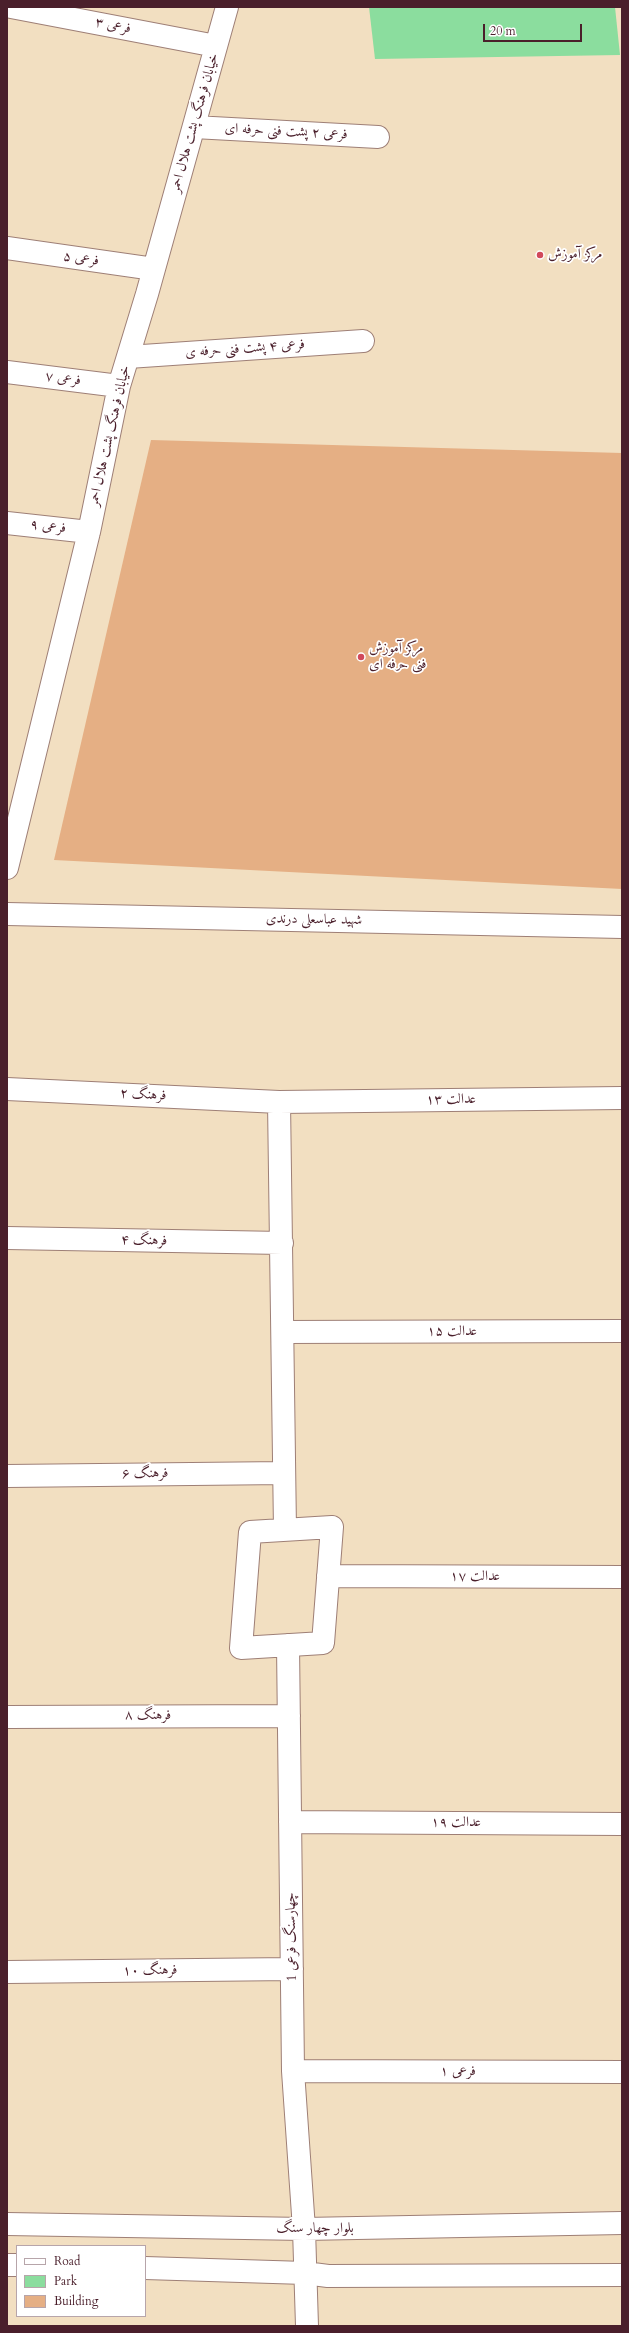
<!DOCTYPE html>
<meta charset="utf-8">
<style>
body{margin:0}
#map{position:relative;width:629px;height:2333px;overflow:hidden;background:#f2dfc1;font-family:Cardo,serif}
canvas{display:block}
.frame{position:absolute;inset:0;border:8px solid #4a1f2b;pointer-events:none}
.legend{position:absolute;left:16px;top:2245px;width:130px;height:72px;box-sizing:border-box;background:#fff;border:1px solid #b7a5aa;margin:0;padding:5px 7px;list-style:none;font-size:12px;color:#4a1f2b}
.legend li{display:flex;align-items:center;gap:8px;height:20px}
.legend b{width:20px;border:1px solid #b7a5aa}
.scale{position:absolute;left:483px;top:24px;width:99px;height:18px;box-sizing:border-box;border:2px solid #4a1f2b;border-top:0;padding-left:5px;font-size:12px;line-height:14px;white-space:nowrap;color:#4a1f2b;-webkit-text-stroke:3px #fff;paint-order:stroke}
</style>
<div id="map">
<canvas width="629" height="2333"></canvas>
<div class="frame"></div>
<ul class="legend">
<li><b style="height:5px;background:#fff"></b>Road</li>
<li><b style="height:11px;background:#8bdd9e"></b>Park</li>
<li><b style="height:11px;background:#e5af84"></b>Building</li>
</ul>
<div class="scale">20 m</div>
</div>
<script>
const context = document.querySelector('canvas').getContext('2d');
context.lineJoin = 'round';
function fill(path, color) {
  context.fillStyle = color;
  context.fill(path, 'evenodd');
}
function poly(rows) {
  const path = new Path2D();
  for (const r of rows) {
    path.moveTo(r[0], r[1]);
    for (let i = 2; i < r.length; i += 2) path.lineTo(r[i], r[i + 1]);
  }
  return path;
}
function strokePath(path, color, width, dash) {
  context.strokeStyle = color;
  context.lineWidth = width;
  context.lineCap = dash ? 'butt' : 'round';
  context.setLineDash(dash || []);
  context.stroke(path);
}
function label(font, color, halo, rows, align = 'center') {
  context.font = font + ' Cardo,Amiri,serif';
  context.lineWidth = 3.5;
  context.setLineDash([]);
  context.textBaseline = 'middle';
  context.strokeStyle = halo;
  context.fillStyle = color;
  for (const [text, x, y, turn = 0] of rows) {
    context.save();
    context.translate(x, y);
    context.rotate((+turn || 0) * Math.PI / 180);
    context.textAlign = isNaN(turn) ? turn : align;
    if (halo) context.strokeText(text, 0, 0);
    context.fillText(text, 0, 0);
    context.restore();
  }
}
fill(poly([
 [369,7,615,7,620,55,375,59]
]), '#8bdd9e');
fill(poly([
 [151,440,622,453,622,889,54,860]
]), '#e5af84');
const minor = poly([
 [11,7,216,46],
 [194,127,378,137],
 [7,248,154,269],
 [128,357,363,341],
 [7,372,119,386],
 [7,523,89,532],
 [7,868,89,532,119,386,147,294,227,7],
 [7,914,622,927],
 [7,1089,279,1102,622,1098],
 [279,1102,285,1530],
 [7,1238,282,1243],
 [283,1332,622,1331],
 [7,1476,284,1473],
 [332,1527,323,1643,241,1648,250,1532,332,1527],
 [328,1576,622,1577],
 [288,1645,293,2071,304,2229,307,2326],
 [7,1717,289,1716],
 [290,1822,622,1824],
 [7,1972,292,1969],
 [293,2071,622,2072],
 [7,2224,304,2229,622,2223],
 [7,2265,17,2265],
 [145,2268,305,2273,328,2276,622,2275]
]);
strokePath(minor, '#9e7f76', 24);
strokePath(minor, '#fff', 22);
for (const [x, y, r, color] of [
 [540,255,4,"#d1495b"],
 [361,657,4,"#d1495b"]
]) {
  const dot = new Path2D();
  dot.arc(x, y, r, 0, 2 * Math.PI);
  context.fillStyle = color;
  context.fill(dot);
  strokePath(dot, '#fff', 1.5);
}
label('14px', '#4a1f2b', '#fff', [
 ["فرعی ۳",113,26,11],
 ["خیابان فرهنگ پشت هلال احمر",195,123,-74],
 ["فرعی ۲ پشت فنی حرفه ای",286,132,3],
 ["فرعی ۵",81,259,8],
 ["فرعی ۴ پشت فنی حرفه ی",245,349,-4],
 ["فرعی ۷",63,379,7],
 ["خیابان فرهنگ پشت هلال احمر",110,436,-77],
 ["فرعی ۹",48,527,6],
 ["شهید عباسعلی درندی",314,920,1],
 ["فرهنگ ۲",143,1095,3],
 ["عدالت ۱۳",451,1100,-1],
 ["فرهنگ ۴",144,1241,1],
 ["عدالت ۱۵",452,1332],
 ["فرهنگ ۶",145,1474,-1],
 ["عدالت ۱۷",475,1577],
 ["فرهنگ ۸",148,1716],
 ["عدالت ۱۹",456,1823],
 ["چهارسنگ فرعی 1",292,1937,-91],
 ["فرهنگ ۱۰",150,1971,-1],
 ["فرعی ۱",458,2072],
 ["بلوار چهار سنگ",315,2229]
]);
label('14px', '#4a1f2b', '#fff', [
 ["مرکز آموزش",548,255],
 ["مرکز آموزش",369,649],
 ["فنی حرفه ای",369,665]
], 'left');
</script>
